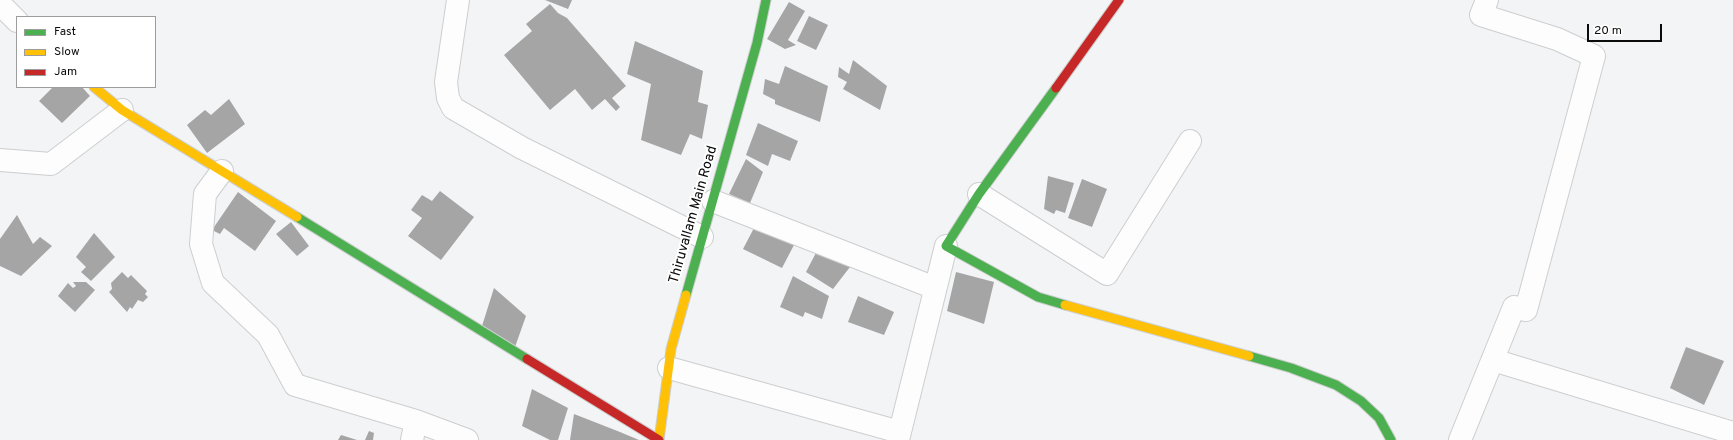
<!DOCTYPE html>
<style>
body{margin:0}
#map{position:relative;width:1733px;height:440px;overflow:hidden;background:#f3f4f5;font-family:Overpass,sans-serif}
canvas{display:block}
.legend{position:absolute;left:16px;top:16px;width:140px;height:72px;box-sizing:border-box;background:#fff;border:1px solid #9d9d9e;margin:0;padding:5px 7px;list-style:none;font-size:12px;color:#0b0b0c}
.legend li{display:flex;align-items:center;gap:8px;height:20px}
.legend b{width:20px;border:1px solid #9d9d9e}
.scale{position:absolute;left:1587px;top:24px;width:75px;height:18px;box-sizing:border-box;border:2px solid #0b0b0c;border-top:0;padding-left:5px;font-size:12px;line-height:14px;white-space:nowrap;color:#0b0b0c;-webkit-text-stroke:3px #fff;paint-order:stroke}
</style>
<div id="map">
<canvas width="1733" height="440"></canvas>
<ul class="legend">
<li><b style="height:5px;background:#4caf50"></b>Fast</li>
<li><b style="height:5px;background:#ffc107"></b>Slow</li>
<li><b style="height:5px;background:#c62828"></b>Jam</li>
</ul>
<div class="scale">20 m</div>
</div>
<script>
const context = document.querySelector('canvas').getContext('2d');
context.lineJoin = 'round';
function fill(path, color) {
  context.fillStyle = color;
  context.fill(path, 'evenodd');
}
function poly(rows) {
  const path = new Path2D();
  for (const r of rows) {
    path.moveTo(r[0], r[1]);
    for (let i = 2; i < r.length; i += 2) path.lineTo(r[i], r[i + 1]);
  }
  return path;
}
function strokePath(path, color, width, dash) {
  context.strokeStyle = color;
  context.lineWidth = width;
  context.lineCap = dash ? 'butt' : 'round';
  context.setLineDash(dash || []);
  context.stroke(path);
}
function label(font, color, halo, rows, align = 'center') {
  context.font = font + ' Overpass,sans-serif';
  context.lineWidth = 4;
  context.setLineDash([]);
  context.textBaseline = 'middle';
  context.strokeStyle = halo;
  context.fillStyle = color;
  for (const [text, x, y, turn = 0] of rows) {
    context.save();
    context.translate(x, y);
    context.rotate((+turn || 0) * Math.PI / 180);
    context.textAlign = isNaN(turn) ? turn : align;
    if (halo) context.strokeText(text, 0, 0);
    context.fillText(text, 0, 0);
    context.restore();
  }
}
fill(poly([
 [545,0,572,0,568,9],
 [789,2,805,11,788,40,796,45,785,49,767,39],
 [550,4,558,13,567,18,626,86,612,98,620,107,616,111,605,99,592,110,575,89,550,110,504,55,532,31,526,24],
 [809,16,828,25,816,50,797,41],
 [635,41,703,71,698,102,708,105,702,139,690,134,681,155,641,140,651,84,627,74],
 [853,60,887,86,880,110,843,89,847,82,838,77,839,67,849,74],
 [785,66,828,86,820,122,775,104,775,100,763,94,765,79,779,84],
 [53,87,82,87,90,96,62,123,39,101],
 [229,99,245,124,207,153,187,125,205,110,211,115],
 [758,123,798,141,790,161,772,154,768,166,746,155],
 [746,159,763,172,750,203,729,194],
 [1048,176,1074,183,1065,213,1056,210,1054,214,1044,209],
 [1082,179,1107,189,1092,227,1068,218],
 [440,191,474,217,441,260,408,236,422,218,411,210,422,195,432,201],
 [238,192,276,221,255,251,224,228,220,234,212,230],
 [17,215,33,244,40,237,52,246,21,276,0,266,0,239],
 [291,222,309,246,297,256,276,234],
 [755,226,794,245,782,268,743,249],
 [94,233,115,257,91,281,81,272,86,267,76,257],
 [819,247,850,267,833,289,806,272],
 [122,272,128,278,131,275,147,291,145,294,148,297,143,302,138,300,132,309,130,307,127,312,109,292,112,289,111,283],
 [956,272,994,282,984,324,947,311],
 [793,276,829,296,822,319,805,312,803,317,780,307],
 [73,282,86,282,95,290,75,312,58,296,68,283,73,288,76,286],
 [494,288,526,316,515,347,482,326],
 [858,296,894,312,884,335,848,322],
 [1686,347,1724,361,1704,405,1670,388],
 [532,389,568,408,558,440,550,440,522,426],
 [574,414,620,432,639,440,570,440],
 [369,431,374,433,373,440,365,440],
 [341,435,357,440,338,440]
]), '#a5a5a6');
const street = poly([
 [458,0,446,82,448,98,453,108,522,148,702,237],
 [0,4,17,21],
 [0,160,51,164,122,110],
 [222,171,205,194,201,244,213,283,268,335,295,385,416,421,467,440],
 [979,194,1107,274,1190,141],
 [713,201,935,288],
 [1493,360,1733,433],
 [669,368,900,432],
 [412,440,416,421],
 [898,440,946,246],
 [1460,440,1514,307,1526,310,1594,56,1557,39,1481,15,1487,0]
]);
const fast = poly([
 [1056,88,979,194,946,246,1038,297,1065,305],
 [297,217,527,359],
 [686,295,757,43,766,0],
 [1249,356,1291,368,1336,385,1361,401,1379,418,1391,440]
]);
const slow = poly([
 [94,87,122,110,297,217],
 [1065,305,1249,356],
 [659,440,671,349,686,295]
]);
const jam = poly([
 [1056,88,1119,0],
 [527,359,659,440]
]);
strokePath(street, '#cdcecf', 24);
strokePath(fast, '#cdcecf', 11);
strokePath(slow, '#cdcecf', 11);
strokePath(jam, '#cdcecf', 11);
strokePath(street, '#fdfdfe', 22);
strokePath(fast, '#4caf50', 9);
strokePath(slow, '#ffc107', 9);
strokePath(jam, '#c62828', 9);
label('14px', '#0b0b0c', '#fff', [
 ["Thiruvallam Main Road",694,215,-74]
]);
</script>
